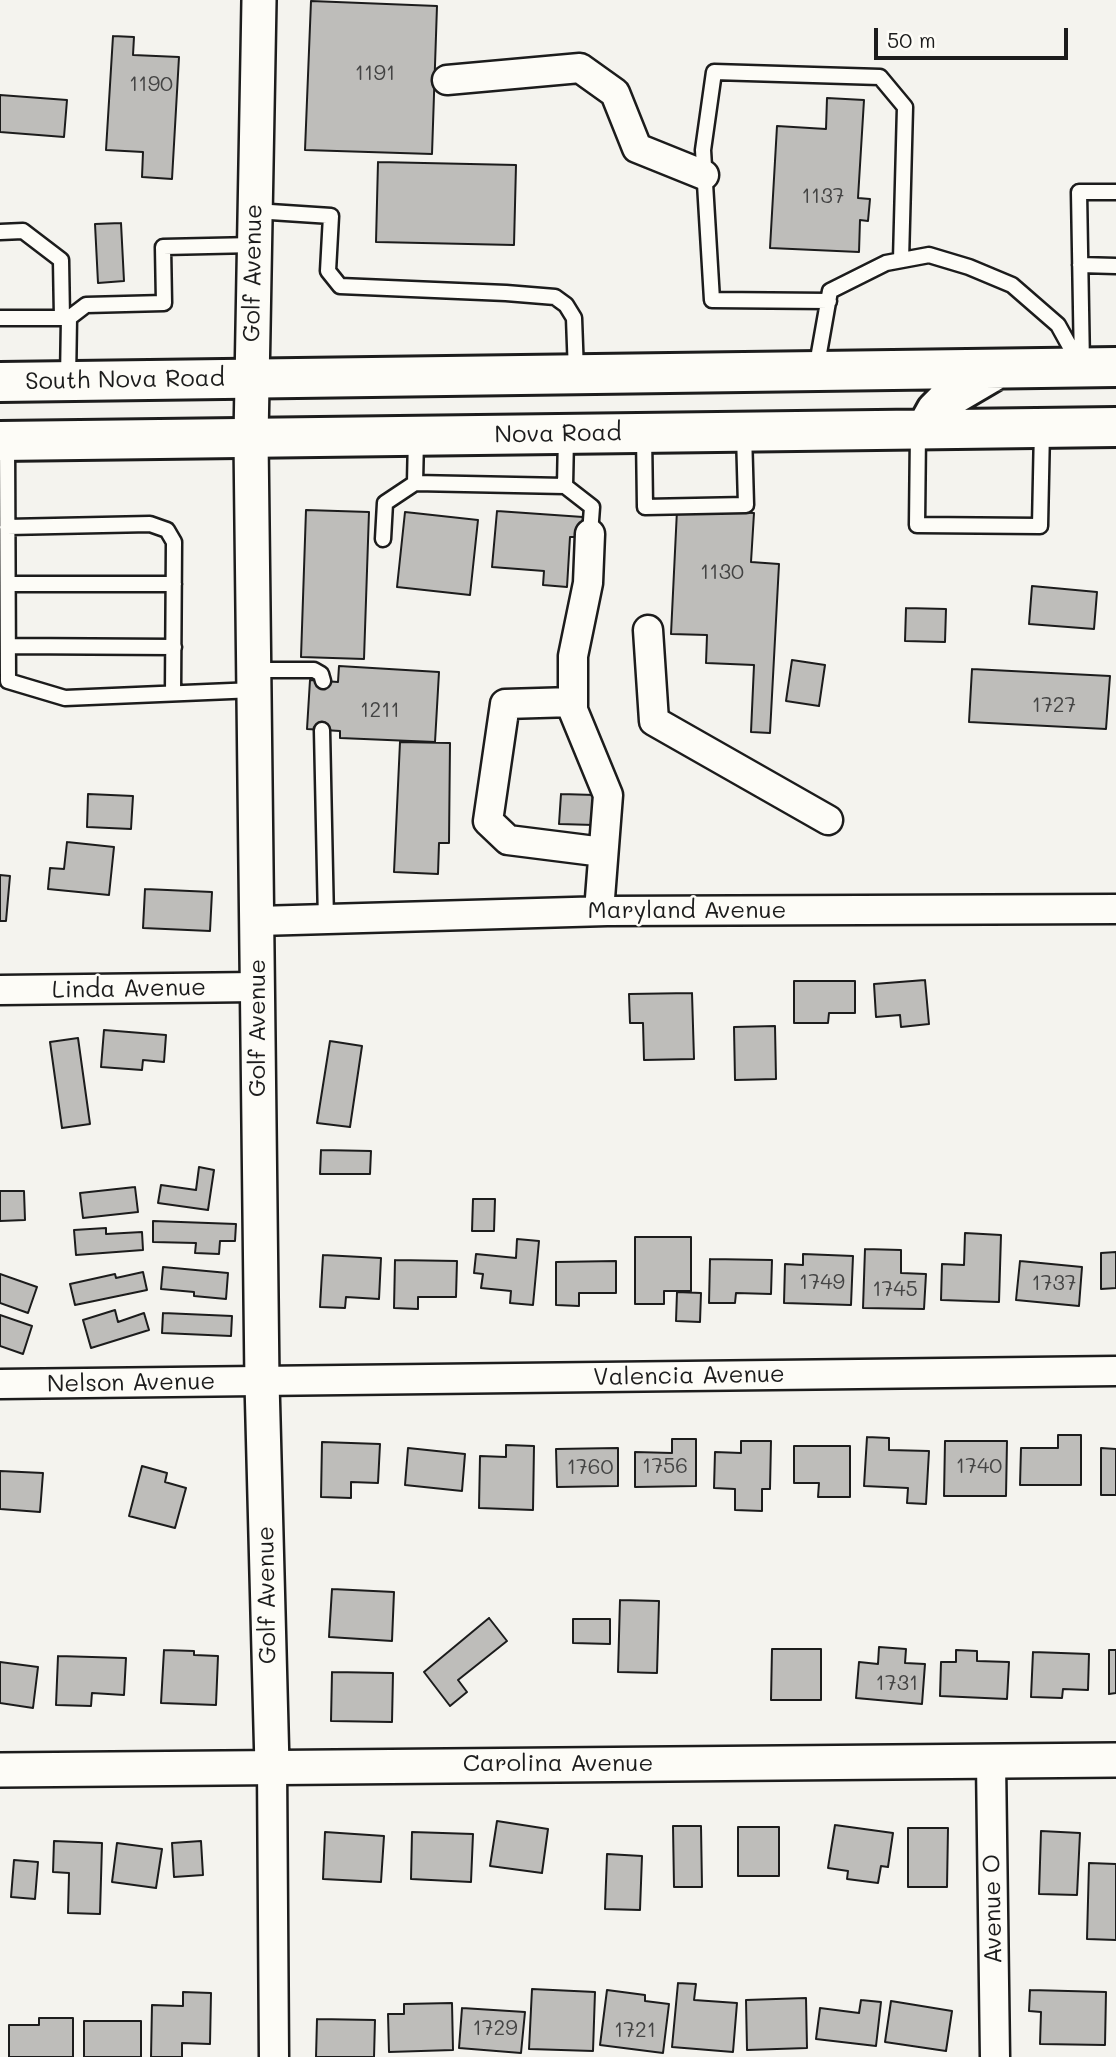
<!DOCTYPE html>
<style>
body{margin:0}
#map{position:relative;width:1116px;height:2057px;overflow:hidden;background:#f4f3ee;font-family:Mali,sans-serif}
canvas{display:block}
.scale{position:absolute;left:874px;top:28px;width:194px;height:32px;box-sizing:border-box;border:4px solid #1c1c1c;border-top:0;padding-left:9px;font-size:21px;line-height:24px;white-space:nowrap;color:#1c1c1c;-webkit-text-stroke:5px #fdfcf7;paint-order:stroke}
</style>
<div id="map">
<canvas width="1116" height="2057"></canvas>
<div class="scale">50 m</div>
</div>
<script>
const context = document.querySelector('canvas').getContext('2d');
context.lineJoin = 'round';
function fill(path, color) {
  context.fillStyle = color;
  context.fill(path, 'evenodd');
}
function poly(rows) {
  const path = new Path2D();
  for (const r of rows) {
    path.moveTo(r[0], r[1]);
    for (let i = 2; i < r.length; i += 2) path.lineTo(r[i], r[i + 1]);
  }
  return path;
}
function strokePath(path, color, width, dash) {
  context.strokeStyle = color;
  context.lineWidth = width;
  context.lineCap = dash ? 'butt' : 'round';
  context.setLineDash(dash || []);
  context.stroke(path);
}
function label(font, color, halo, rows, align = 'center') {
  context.font = font + ' Mali,sans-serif';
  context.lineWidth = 5;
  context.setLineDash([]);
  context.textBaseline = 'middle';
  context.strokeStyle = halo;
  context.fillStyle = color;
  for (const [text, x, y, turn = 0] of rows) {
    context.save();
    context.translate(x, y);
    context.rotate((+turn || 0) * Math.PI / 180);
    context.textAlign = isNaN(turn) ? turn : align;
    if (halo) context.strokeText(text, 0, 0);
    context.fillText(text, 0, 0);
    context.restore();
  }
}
const building = poly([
 [311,1,437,6,432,154,305,150,311,1],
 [113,36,134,37,133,55,179,57,172,179,142,177,143,152,106,150,113,36],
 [0,95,67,100,64,137,0,132,0,95],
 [827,98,864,100,858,198,870,199,868,221,860,220,859,252,770,248,777,126,826,129,827,98],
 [378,162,516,165,514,245,376,242,378,162],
 [121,223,124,281,98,283,95,224,121,223],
 [306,510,369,512,364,659,301,657,306,510],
 [677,510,754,513,751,562,779,564,770,733,751,732,754,665,706,663,707,635,671,634,677,510],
 [497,511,583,517,582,537,570,537,567,587,543,585,544,571,492,567,497,511],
 [405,512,478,520,470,595,397,587,405,512],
 [1032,586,1097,592,1094,629,1029,624,1032,586],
 [906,608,946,609,945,642,905,641,906,608],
 [792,660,825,665,819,706,786,701,792,660],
 [339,666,439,672,435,742,340,738,340,731,307,729,310,680,338,682,339,666],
 [972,669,1110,676,1106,729,969,722,972,669],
 [400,742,450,743,449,843,439,843,438,874,394,872,400,742],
 [88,794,133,796,131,829,87,827,88,794],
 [561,794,595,795,594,825,559,824,561,794],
 [67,842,114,847,109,895,48,889,50,868,64,869,67,842],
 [0,875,10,876,6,921,0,921,0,875],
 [145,889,212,892,210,931,143,928,145,889],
 [925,980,929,1024,901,1027,900,1015,876,1017,874,984,925,980],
 [794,981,855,981,855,1013,829,1013,828,1023,794,1023,794,981],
 [692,993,694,1059,644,1060,643,1023,630,1023,629,994,692,993],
 [775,1026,776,1079,735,1080,734,1027,775,1026],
 [104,1030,166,1035,164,1062,143,1060,142,1070,101,1067,104,1030],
 [78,1038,90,1124,62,1128,50,1042,78,1038],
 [330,1041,362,1046,350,1127,317,1123,330,1041],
 [321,1150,371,1151,370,1174,320,1174,321,1150],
 [199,1167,214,1170,208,1210,158,1203,161,1185,196,1190,199,1167],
 [135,1187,138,1212,83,1218,80,1193,135,1187],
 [0,1191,24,1191,25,1220,0,1221,0,1191],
 [473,1199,495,1199,494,1231,472,1231,473,1199],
 [153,1221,236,1224,235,1241,220,1241,219,1254,195,1253,196,1243,153,1242,153,1221],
 [106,1228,106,1234,142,1232,143,1250,76,1255,74,1230,106,1228],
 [965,1233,1001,1235,999,1302,941,1300,942,1264,964,1265,965,1233],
 [635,1237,691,1237,691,1291,664,1291,664,1304,635,1304,635,1237],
 [517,1239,539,1241,533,1305,510,1303,511,1291,481,1288,483,1274,474,1273,476,1254,516,1258,517,1239],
 [865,1249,901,1250,901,1273,926,1274,924,1309,863,1308,865,1249],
 [1116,1252,1116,1288,1101,1289,1101,1253,1116,1252],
 [803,1254,853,1256,851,1305,784,1303,785,1264,803,1265,803,1254],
 [323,1255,381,1258,379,1299,346,1297,345,1308,320,1307,323,1255],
 [710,1259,772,1260,771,1294,736,1293,735,1303,709,1303,710,1259],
 [395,1260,457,1261,456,1297,418,1297,418,1309,394,1308,395,1260],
 [616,1261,616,1293,579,1293,579,1306,556,1305,556,1262,616,1261],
 [1020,1261,1082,1267,1079,1306,1016,1300,1020,1261],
 [163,1267,228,1273,226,1299,194,1296,194,1292,161,1289,163,1267],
 [143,1272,147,1290,75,1305,70,1284,115,1274,116,1278,143,1272],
 [0,1274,37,1287,28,1313,0,1303,0,1274],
 [677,1292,701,1293,700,1322,676,1321,677,1292],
 [115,1310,118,1322,144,1313,149,1330,91,1348,83,1320,115,1310],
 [163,1313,232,1316,231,1336,162,1333,163,1313],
 [0,1315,32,1326,23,1354,0,1346,0,1315],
 [1058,1435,1081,1435,1081,1485,1020,1485,1021,1448,1058,1448,1058,1435],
 [867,1437,889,1438,889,1450,929,1451,926,1504,907,1503,908,1488,864,1486,867,1437],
 [672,1439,696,1439,696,1486,635,1487,635,1452,672,1453,672,1439],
 [741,1441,771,1441,770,1489,762,1489,762,1511,735,1510,735,1489,714,1488,715,1452,741,1453,741,1441],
 [945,1441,1007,1441,1006,1496,944,1496,945,1441],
 [322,1442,380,1444,378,1483,351,1482,351,1498,321,1497,322,1442],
 [506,1445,534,1446,533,1510,479,1508,480,1456,506,1457,506,1445],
 [794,1446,850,1446,850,1497,818,1497,819,1483,794,1483,794,1446],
 [408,1448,465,1454,462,1491,405,1485,408,1448],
 [618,1448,618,1486,557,1487,556,1449,618,1448],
 [1101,1448,1116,1449,1116,1495,1101,1495,1101,1448],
 [142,1466,167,1473,165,1482,186,1488,175,1528,129,1516,142,1466],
 [0,1471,43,1473,40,1512,0,1509,0,1471],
 [332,1589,394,1592,392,1641,329,1637,332,1589],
 [620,1600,659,1601,657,1673,618,1672,620,1600],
 [489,1618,507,1641,458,1680,467,1692,450,1706,424,1672,489,1618],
 [573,1619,610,1619,610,1644,573,1643,573,1619],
 [879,1647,906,1649,905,1663,925,1664,922,1704,856,1698,859,1662,878,1664,879,1647],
 [772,1649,821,1649,821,1700,771,1700,772,1649],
 [164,1650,194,1651,194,1655,218,1656,216,1705,161,1703,164,1650],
 [956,1650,977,1651,977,1661,1009,1662,1007,1699,940,1696,941,1662,956,1662,956,1650],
 [1109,1650,1116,1650,1116,1693,1109,1694,1109,1650],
 [1033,1652,1089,1654,1088,1690,1063,1689,1062,1698,1031,1697,1033,1652],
 [58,1656,126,1658,124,1695,92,1693,91,1706,56,1705,58,1656],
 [0,1662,38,1667,33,1708,0,1703,0,1662],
 [332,1672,393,1673,392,1722,331,1721,332,1672],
 [497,1821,548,1829,542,1873,490,1866,497,1821],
 [835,1825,893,1833,888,1867,881,1866,878,1883,847,1879,848,1871,828,1868,835,1825],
 [673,1826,701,1826,702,1887,674,1887,673,1826],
 [738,1827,779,1827,779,1876,738,1876,738,1827],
 [908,1828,948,1828,947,1887,908,1887,908,1828],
 [1041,1831,1080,1833,1077,1895,1039,1894,1041,1831],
 [325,1832,384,1836,381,1882,323,1879,325,1832],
 [412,1832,473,1834,471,1882,411,1879,412,1832],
 [54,1841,102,1843,100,1914,68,1913,69,1873,53,1872,54,1841],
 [201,1841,203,1875,174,1877,172,1843,201,1841],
 [117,1843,162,1849,156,1888,112,1882,117,1843],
 [607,1854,642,1856,640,1910,605,1909,607,1854],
 [14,1860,38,1862,35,1899,11,1897,14,1860],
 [1089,1863,1116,1864,1116,1940,1087,1939,1089,1863],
 [678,1983,696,1984,694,2000,737,2003,733,2052,672,2047,678,1983],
 [532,1989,595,1992,593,2051,529,2049,532,1989],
 [607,1990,645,1995,645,2001,669,2004,663,2053,600,2045,607,1990],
 [1030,1990,1106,1992,1105,2045,1040,2044,1041,2012,1029,2011,1030,1990],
 [183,1992,211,1993,210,2044,182,2043,182,2057,151,2057,152,2005,183,2006,183,1992],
 [806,1998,807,2048,747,2050,746,2000,806,1998],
 [861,2000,881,2002,876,2046,816,2039,820,2008,859,2013,861,2000],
 [891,2001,952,2011,946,2051,885,2042,891,2001],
 [452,2003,453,2050,389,2052,388,2014,404,2014,404,2004,452,2003],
 [462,2008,525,2012,521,2053,459,2048,462,2008],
 [39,2018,73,2018,73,2057,9,2057,9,2025,39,2025,39,2018],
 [317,2019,375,2020,374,2057,316,2057,317,2019],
 [84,2021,141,2021,141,2057,84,2057,84,2021]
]);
fill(building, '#bebdba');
strokePath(building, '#1c1c1c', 2);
const service = poly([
 [255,211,331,216,328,271,340,286,506,293,555,297,566,305,574,318,576,373],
 [0,232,23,231,61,260,62,318],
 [1080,265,1116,266],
 [829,301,712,300,703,150,714,72,880,77,905,107,901,260],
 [0,318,69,318,68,380],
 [69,318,86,305,164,303,163,247,254,245],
 [1082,366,1079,192,1116,192],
 [816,370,830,291,886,263,929,255,969,267,1012,285,1058,325,1079,363],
 [918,432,917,525,1040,526,1042,429],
 [644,434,645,507,746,505,744,433],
 [416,437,415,483,565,486,566,436],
 [7,443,8,681,65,698,255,690],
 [565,486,592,507,590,534],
 [7,527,150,524,167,530,174,542,173,693],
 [383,539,385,503,415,483],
 [8,584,174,584],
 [8,646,174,647],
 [255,670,314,670,321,674,323,681],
 [322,730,326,921]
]);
const minor = poly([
 [447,80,580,68,615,93,637,148,704,175],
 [590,534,588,583,573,656,573,710,608,795,599,911],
 [648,630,654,721,828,820],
 [573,702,505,704,488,821,508,840,603,852],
 [258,921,607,911,1116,909],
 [0,990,257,987],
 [0,1384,1116,1371],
 [991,1762,995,2057],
 [272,1766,274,2057]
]);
const tertiary = poly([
 [259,0,251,438,262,1382,272,1766],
 [0,1770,1116,1760]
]);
const primary = poly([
 [0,382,1116,367],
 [926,429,936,411,951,396,997,369],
 [0,441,1116,427]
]);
strokePath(service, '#1c1c1c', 19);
strokePath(minor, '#1c1c1c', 33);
strokePath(tertiary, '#1c1c1c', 38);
strokePath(primary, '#1c1c1c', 44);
strokePath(service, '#fdfcf7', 14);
strokePath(minor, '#fdfcf7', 28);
strokePath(tertiary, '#fdfcf7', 33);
strokePath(primary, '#fdfcf7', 38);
label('21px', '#444', null, [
 ["1191",375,74],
 ["1190",151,85],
 ["1137",823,197],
 ["1130",722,573],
 ["1727",1054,706],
 ["1211",380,711],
 ["1749",822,1283],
 ["1737",1054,1284],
 ["1745",895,1290],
 ["1756",665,1467],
 ["1740",979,1467],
 ["1760",590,1468],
 ["1731",897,1684],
 ["1729",495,2029],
 ["1721",635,2031]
]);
label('24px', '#1c1c1c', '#fdfcf7', [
 ["Golf Avenue",253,273,-89],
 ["South Nova Road",125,380,-1],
 ["Nova Road",558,434,-1],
 ["Maryland Avenue",687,911],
 ["Linda Avenue",129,989,-1],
 ["Golf Avenue",258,1028,-90],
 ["Valencia Avenue",689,1376,-1],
 ["Nelson Avenue",131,1383,-1],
 ["Golf Avenue",267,1595,-91],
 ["Carolina Avenue",558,1764],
 ["Avenue O",993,1909,-91]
]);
</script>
